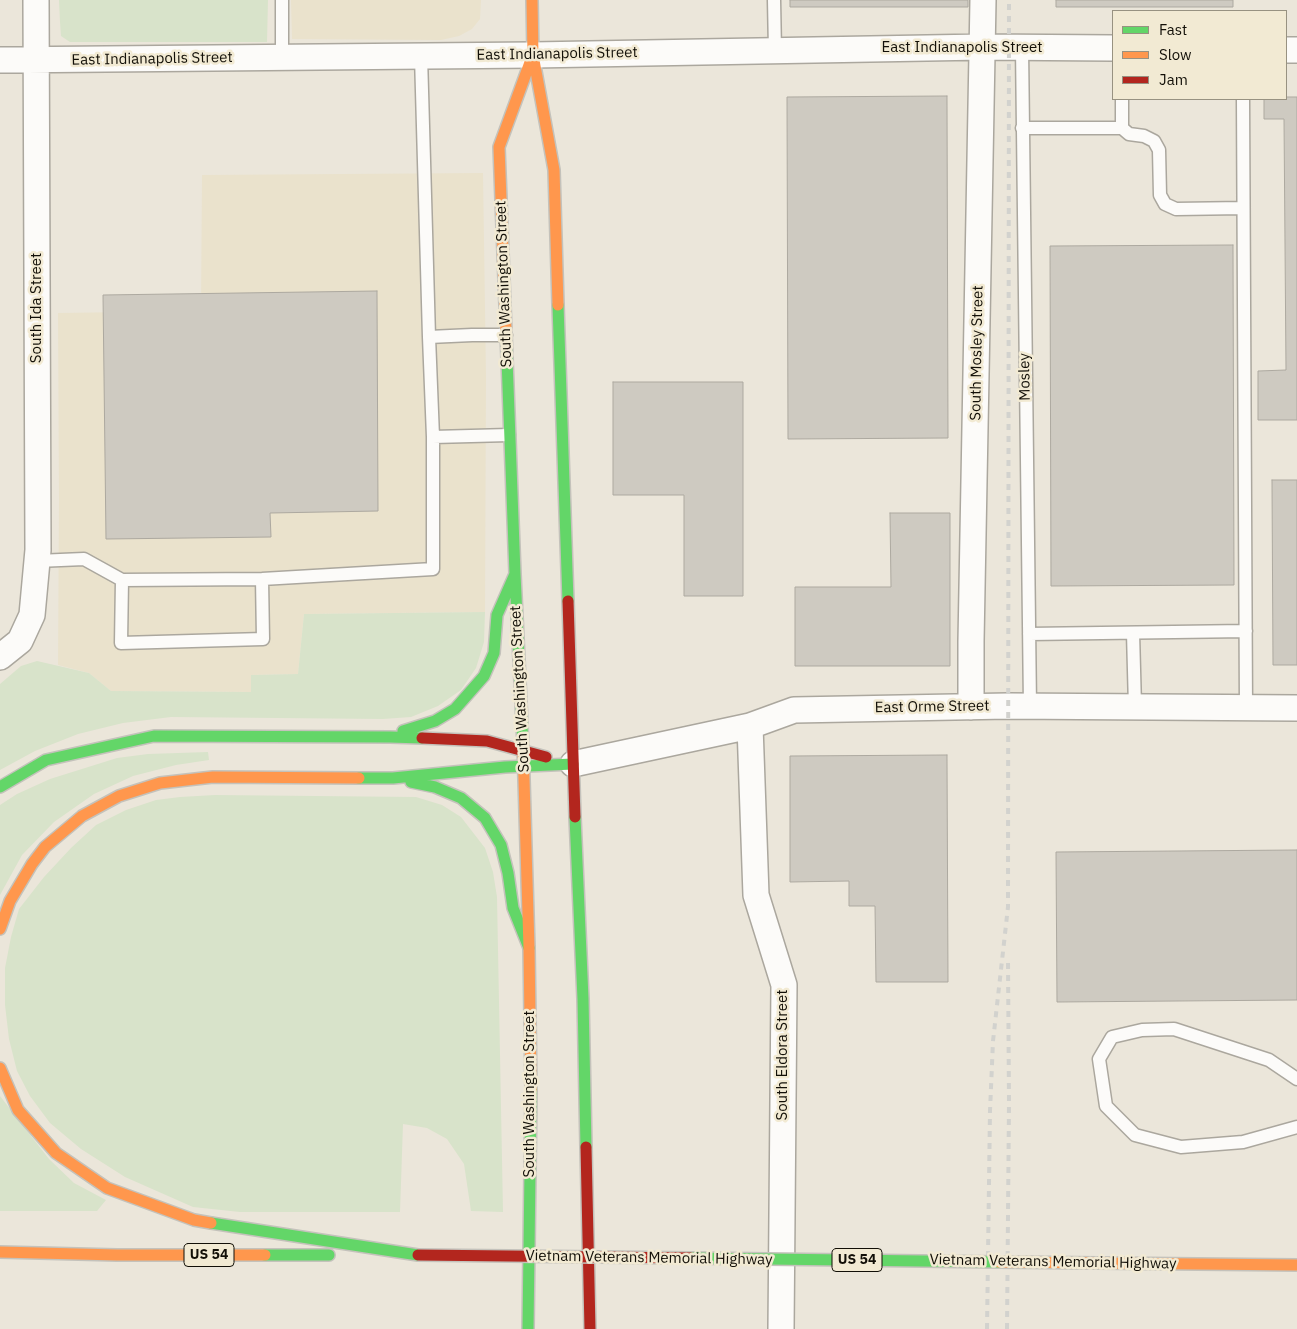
<!DOCTYPE html>
<style>
body{margin:0}
#map{position:relative;width:1297px;height:1329px;overflow:hidden;background:#ebe6da;font-family:"IBM Plex Sans",sans-serif}
canvas{display:block}
.legend{position:absolute;left:1112px;top:10px;width:175px;height:90px;box-sizing:border-box;background:#f2ead3;border:1px solid #989281;margin:0;padding:6px 9px;list-style:none;font-size:15px;color:#120f07}
.legend li{display:flex;align-items:center;gap:10px;height:25px}
.legend b{width:25px;border:1px solid #989281}
</style>
<div id="map">
<canvas width="1297" height="1329"></canvas>
<ul class="legend">
<li><b style="height:6px;background:#63d668"></b>Fast</li>
<li><b style="height:6px;background:#ff974d"></b>Slow</li>
<li><b style="height:6px;background:#b3261e"></b>Jam</li>
</ul>
</div>
<script>
const context = document.querySelector('canvas').getContext('2d');
context.lineJoin = 'round';
function fill(path, color) {
  context.fillStyle = color;
  context.fill(path, 'evenodd');
}
function poly(rows) {
  const path = new Path2D();
  for (const r of rows) {
    path.moveTo(r[0], r[1]);
    for (let i = 2; i < r.length; i += 2) path.lineTo(r[i], r[i + 1]);
  }
  return path;
}
function strokePath(path, color, width, dash) {
  context.strokeStyle = color;
  context.lineWidth = width;
  context.lineCap = dash ? 'butt' : 'round';
  context.setLineDash(dash || []);
  context.stroke(path);
}
function label(font, color, halo, rows, align = 'center') {
  context.font = font + ' "IBM Plex Sans",sans-serif';
  context.lineWidth = 5;
  context.setLineDash([]);
  context.textBaseline = 'middle';
  context.strokeStyle = halo;
  context.fillStyle = color;
  for (const [text, x, y, turn = 0] of rows) {
    context.save();
    context.translate(x, y);
    context.rotate((+turn || 0) * Math.PI / 180);
    context.textAlign = isNaN(turn) ? turn : align;
    if (halo) context.strokeText(text, 0, 0);
    context.fillText(text, 0, 0);
    context.restore();
  }
}
fill(poly([
 [291,0,481,0,480,19,472,29,459,36,441,40,292,39],
 [483,173,486,377,485,612,304,614,298,674,251,675,252,692,111,691,89,673,58,665,59,500,58,313,201,311,202,175]
]), '#eae2cc');
fill(poly([
 [59,0,268,0,267,42,70,42,61,36,60,22],
 [485,612,484,642,476,668,461,690,438,706,411,717,383,719,171,717,123,723,78,734,35,751,0,770,0,684,21,666,37,661,89,673,111,691,251,692,251,675,298,674,304,614],
 [208,752,209,760,176,765,133,776,94,794,54,822,22,855,0,895,0,805,17,794,50,779,117,758,148,754],
 [215,795,416,797,442,805,461,817,485,848,493,872,497,897,503,1212,471,1211,464,1164,447,1139,427,1128,403,1124,400,1212,240,1212,193,1207,125,1177,81,1149,50,1123,30,1096,17,1071,9,1039,5,1005,5,968,11,937,19,909,44,877,71,848,96,825,126,810,156,800,180,797],
 [0,1096,49,1159,74,1183,106,1200,97,1211,0,1211]
]), '#d8e3ca');
const building = poly([
 [790,0,968,0,968,7,790,7,790,0],
 [1056,0,1233,0,1233,7,1056,7,1056,0],
 [947,96,948,438,788,439,787,97,947,96],
 [1286,97,1297,97,1297,420,1258,420,1258,371,1286,370,1284,119,1264,119,1264,99,1286,99,1286,97],
 [1233,245,1234,585,1051,586,1050,246,1233,245],
 [377,291,378,511,270,513,271,537,106,539,103,295,377,291],
 [613,382,743,382,743,596,684,596,684,495,613,495,613,382],
 [1272,480,1297,480,1297,665,1273,665,1272,480],
 [890,513,950,513,950,666,795,666,795,587,891,587,890,513],
 [947,755,948,982,876,982,875,906,849,906,849,881,790,882,790,756,947,755],
 [1297,850,1297,1000,1057,1002,1056,852,1297,850]
]);
fill(building, '#cecac1');
strokePath(building, '#ada9a0', 1);
const lane = poly([
 [282,0,282,58],
 [774,0,775,51],
 [1022,48,1030,706],
 [421,56,429,337],
 [1122,99,1122,128,1129,134,1144,136,1154,141,1159,150,1160,195,1165,204,1176,209,1243,208],
 [1243,99,1246,708],
 [1022,128,1122,128],
 [433,437,429,337,472,335,506,335],
 [37,561,84,559,122,580,121,643,263,639,262,579],
 [122,580,262,579,433,569,433,437,509,435],
 [1133,633,1135,707],
 [1029,634,1246,631],
 [1297,1079,1269,1060,1174,1029,1142,1030,1112,1037,1099,1059,1106,1106,1135,1135,1181,1147,1243,1142,1297,1127]
]);
const street = poly([
 [1286,50,1297,50],
 [0,60,533,55,983,47,1113,48],
 [0,657,20,641,32,615,38,550,36,0],
 [971,707,971,641,983,0],
 [750,726,756,895,784,985,781,1329],
 [573,764,750,726,794,710,1008,706,1297,708]
]);
const fast = poly([
 [558,305,568,601],
 [506,332,515,574,523,746],
 [403,731,435,721,455,709,484,676,494,653,497,615,515,574],
 [359,778,393,778,505,767,573,764],
 [411,782,435,787,461,798,485,818,501,845,508,873,513,908,529,948],
 [0,787,46,760,154,736,390,737,422,738],
 [575,817,583,999,586,1147],
 [211,1223,418,1255],
 [265,1255,329,1255],
 [528,1329,531,1090]
]);
const slow = poly([
 [532,0,533,55,554,170,558,305],
 [506,332,499,147,532,57],
 [523,746,529,948,531,1090],
 [0,929,10,901,32,864,45,847,82,816,119,796,160,783,213,777,359,778],
 [0,1068,18,1110,56,1153,107,1188,194,1220,211,1223],
 [0,1252,117,1255,265,1255]
]);
const jam = poly([
 [568,601,575,817],
 [422,738,487,741,546,757],
 [586,1147,590,1329]
]);
strokePath(lane, '#aba79e', 15);
strokePath(street, '#aba79e', 28);
strokePath(fast, '#c4c2bb', 14);
strokePath(slow, '#c4c2bb', 14);
strokePath(jam, '#c4c2bb', 14);
strokePath(lane, '#fcfbf9', 12);
strokePath(street, '#fcfbf9', 25);
strokePath(fast, '#63d668', 11);
strokePath(slow, '#ff974d', 11);
strokePath(jam, '#b3261e', 11);
strokePath(poly([
 [987,1329,990,1111,993,1041,1008,907,1009,0],
 [1007,1329,1009,1103,1008,959]
]), '#d2d2ce', 4, [6, 6]);
const fastBridge = poly([
 [691,1258,999,1262]
]);
const slowBridge = poly([
 [999,1262,1297,1265]
]);
const jamBridge = poly([
 [418,1255,691,1258]
]);
strokePath(fastBridge, '#c4c2bb', 14, []);
strokePath(slowBridge, '#c4c2bb', 14, []);
strokePath(jamBridge, '#c4c2bb', 14, []);
strokePath(fastBridge, '#63d668', 11);
strokePath(slowBridge, '#ff974d', 11);
strokePath(jamBridge, '#b3261e', 11);
for (const [x, y, w] of [
 [209,1255,50],
 [857,1260,50]
]) {
  const box = new Path2D();
  box.roundRect(x - w / 2, y - 11.5, w, 23, 4);
  context.fillStyle = '#f2ead3';
  context.fill(box);
  strokePath(box, '#120f07', 1);
}
label('bold 14px', '#120f07', null, [
 ["US 54",209,1255],
 ["US 54",857,1260]
]);
label('15px', '#120f07', '#f2ead3', [
 ["East Indianapolis Street",962,48],
 ["East Indianapolis Street",557,54,-1],
 ["East Indianapolis Street",152,59,-1],
 ["South Washington Street",504,284,-92],
 ["South Ida Street",37,308,-90],
 ["South Mosley Street",977,353,-89],
 ["Mosley",1025,377,-91],
 ["South Washington Street",520,689,-93],
 ["East Orme Street",932,707,-1],
 ["South Eldora Street",783,1055,-90],
 ["South Washington Street",530,1094,-90],
 ["Vietnam Veterans Memorial Highway",649,1258,1],
 ["Vietnam Veterans Memorial Highway",1053,1262,1]
]);
</script>
